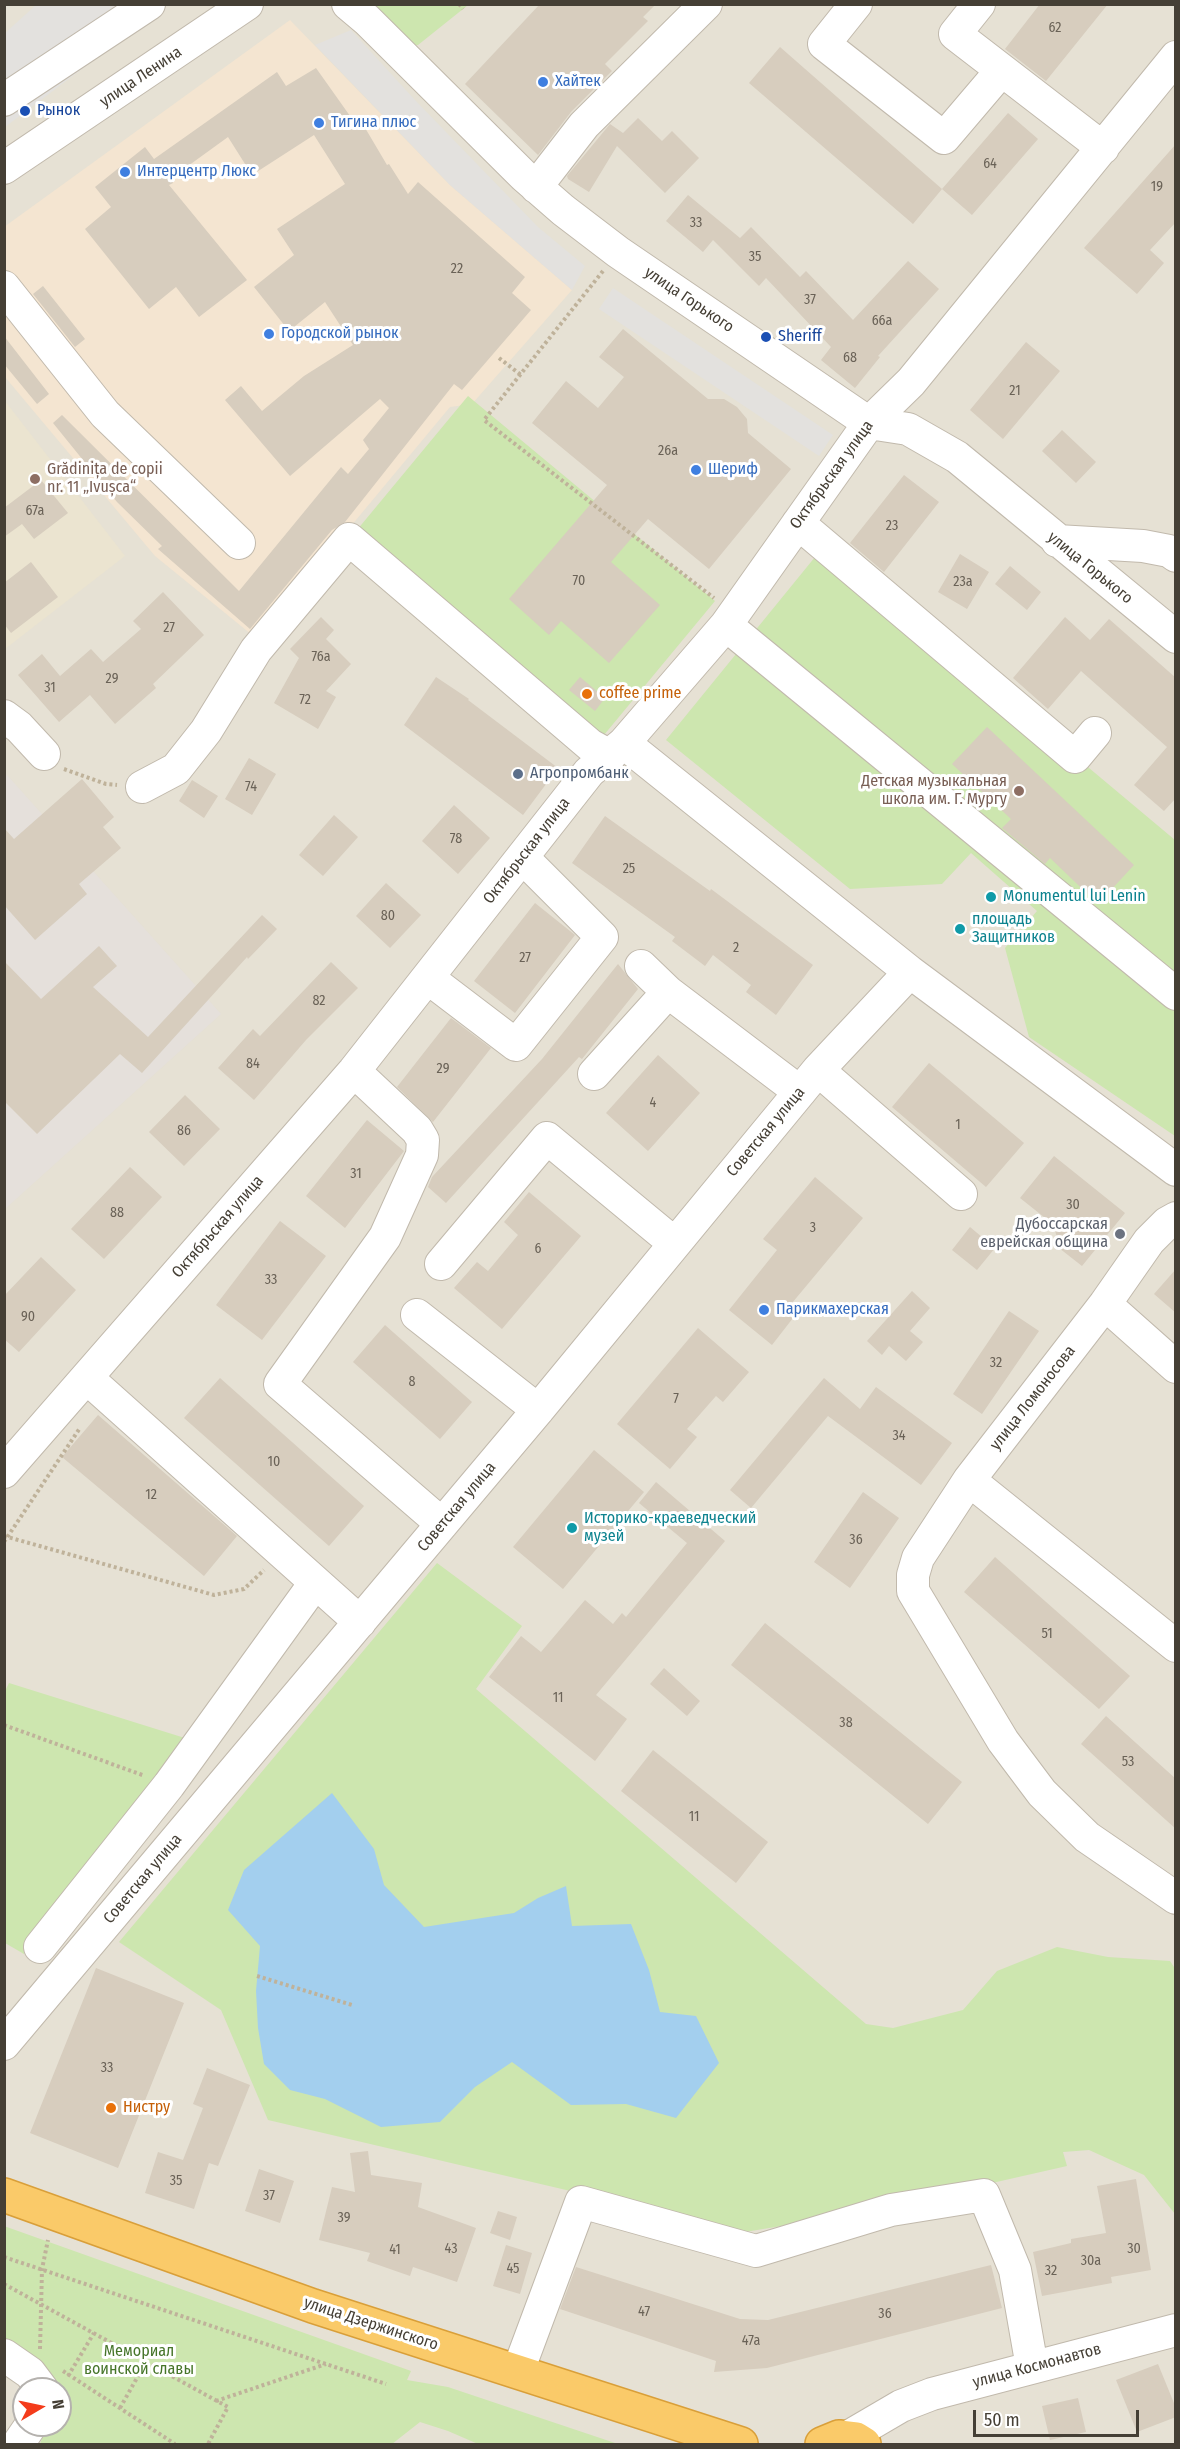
<!DOCTYPE html>
<meta charset="utf-8">
<style>
body{margin:0}
#map{position:relative;width:1180px;height:2449px;overflow:hidden;background:#f2efe6;font-family:"Fira Sans Condensed",sans-serif}
canvas{display:block}
.frame{position:absolute;inset:0;border:6px solid #453f35;pointer-events:none}
.north{position:absolute;left:12px;top:2377px;width:60px;height:60px;box-sizing:border-box;background:#fff;border:2px solid #b5b2ae;border-radius:50%;rotate:81deg;font-size:16px;font-weight:700;line-height:24px;text-align:center;color:#453f35}
.north::after{content:'';display:block;margin:auto;width:21px;height:27px;background:#f43c1b;clip-path:polygon(50% 0,100% 100%,50% 72%,0 100%)}
.scale{position:absolute;left:973px;top:2410px;width:166px;height:27px;box-sizing:border-box;border:3px solid #453f35;border-top:0;padding-left:8px;font-size:18px;line-height:21px;white-space:nowrap;color:#453f35;-webkit-text-stroke:4px #fff;paint-order:stroke}
</style>
<div id="map">
<canvas width="1180" height="2449"></canvas>
<div class="frame"></div>
<div class="north">N</div>
<div class="scale">50 m</div>
</div>
<script>
const context = document.querySelector('canvas').getContext('2d');
context.lineJoin = 'round';
function fill(path, color) {
  context.fillStyle = color;
  context.fill(path, 'evenodd');
}
function poly(rows) {
  const path = new Path2D();
  for (const r of rows) {
    path.moveTo(r[0], r[1]);
    for (let i = 2; i < r.length; i += 2) path.lineTo(r[i], r[i + 1]);
  }
  return path;
}
function strokePath(path, color, width, dash) {
  context.strokeStyle = color;
  context.lineWidth = width;
  context.lineCap = dash ? 'butt' : 'round';
  context.setLineDash(dash || []);
  context.stroke(path);
}
function label(font, color, halo, rows, align = 'center') {
  context.font = font + ' "Fira Sans Condensed",sans-serif';
  context.lineWidth = 6;
  context.setLineDash([]);
  context.textBaseline = 'middle';
  context.strokeStyle = halo;
  context.fillStyle = color;
  for (const [text, x, y, turn = 0] of rows) {
    context.save();
    context.translate(x, y);
    context.rotate((+turn || 0) * Math.PI / 180);
    context.textAlign = isNaN(turn) ? turn : align;
    if (halo) context.strokeText(text, 0, 0);
    context.fillText(text, 0, 0);
    context.restore();
  }
}
fill(poly([
 [5,5,1175,5,1175,2444,5,2444],
 [24,2389,60,2389,60,2425,24,2425]
]), '#e6e1d4');
fill(poly([
 [290,20,450,185,572,290,472,404,450,407,257,639,155,556,5,377,4,227]
]), '#f4e5d1');
fill(poly([
 [7,775,221,1014,5,1209,4,778]
]), '#e5e0db');
fill(poly([
 [5,401,125,556,5,649]
]), '#ebe4d0');
fill(poly([
 [368,5,468,5,418,45,406,46],
 [468,396,715,601,599,741,352,536],
 [824,546,1175,840,1175,1136,1029,1037,1005,948,1037,911,971,853,942,884,850,889,666,740],
 [437,1563,522,1626,476,1689,866,2024,893,2028,963,2010,997,1971,1057,1947,1108,1957,1170,1961,1176,1970,1175,2214,1144,2175,1089,2150,1063,2152,1067,2166,860,2213,745,2232,268,2120,221,2010,119,1942],
 [9,1683,188,1739,24,1954,5,1943,4,1693],
 [4,2226,411,2371,407,2380,448,2387,618,2444,478,2444,448,2431,420,2422,392,2444,40,2444,47,2425,60,2425,60,2389,42,2389,5,2363]
]), '#cde6af');
fill(poly([
 [36,5,141,5,151,17,5,127,5,33],
 [351,30,415,100,538,227,585,266,572,290,450,185,315,45],
 [613,288,833,435,819,456,599,309]
]), '#e3e1de');
fill(poly([
 [332,1793,374,1849,384,1885,424,1927,514,1913,538,1898,566,1886,572,1926,631,1924,649,1970,660,2012,696,2016,719,2063,676,2118,626,2104,571,2105,512,2062,475,2087,440,2122,381,2127,325,2099,290,2090,264,2064,258,2028,256,1991,260,1946,228,1910,244,1870]
]), '#a3cfee');
fill(poly([
 [540,4,656,4,643,17,648,21,605,64,612,71,571,112,538,155,465,84],
 [1040,4,1108,4,1046,81,1005,49],
 [780,47,942,189,913,224,749,83],
 [316,68,355,123,361,121,387,165,389,164,408,194,418,182,525,277,512,293,531,310,462,390,454,384,345,522,332,530,250,629,158,549,162,546,117,502,53,423,62,415,239,591,341,467,348,474,369,449,363,440,389,408,380,399,290,476,225,400,241,386,262,411,304,376,353,345,325,302,289,331,254,287,294,255,277,229,345,184,314,135,252,175,228,137,170,179,173,183,169,185,247,280,199,317,176,287,149,309,85,229,111,207,95,187,145,147,154,159,277,72,286,86],
 [1008,113,1038,139,972,215,942,189],
 [638,118,662,141,672,131,699,158,665,193,617,146,589,192,568,179,567,176,610,124,623,133],
 [1176,144,1176,222,1150,250,1164,263,1137,294,1084,248],
 [688,195,740,238,751,227,800,277,806,271,853,320,908,261,939,289,878,356,880,357,855,388,821,360,831,347,766,278,759,286,713,240,703,252,666,221],
 [43,286,85,339,75,347,33,294],
 [623,329,708,399,724,399,737,407,747,419,748,433,791,469,709,569,648,519,611,562,660,605,609,663,561,621,549,635,509,599,607,485,532,423,566,381,598,408,624,377,599,357],
 [4,336,49,394,37,404,4,364],
 [1026,342,1060,371,1003,439,970,410],
 [1062,430,1096,462,1076,483,1042,451],
 [904,475,939,502,884,572,850,543],
 [41,480,68,513,34,539,22,524,4,537,4,508],
 [960,554,989,572,967,609,938,592],
 [31,562,58,597,11,633,4,624,4,583],
 [1010,566,1041,592,1027,610,995,584],
 [163,592,204,635,153,684,156,688,115,724,90,695,59,722,18,675,42,654,60,676,91,649,103,662,141,629,133,621],
 [321,617,334,630,326,639,351,664,326,691,336,697,318,729,274,703,299,658,290,649],
 [1065,617,1090,640,1109,619,1176,678,1176,798,1164,811,1134,785,1167,747,1081,671,1048,709,1013,678],
 [436,677,469,699,468,700,558,768,523,815,404,725],
 [580,677,605,698,595,711,569,690],
 [987,727,1134,865,1098,904,1050,858,1045,864,1002,828,1011,819,952,764],
 [249,758,276,774,252,815,225,799],
 [82,779,114,817,103,827,121,848,79,884,87,894,35,940,4,905,4,828,14,839],
 [192,780,218,796,204,818,179,801],
 [454,805,490,838,458,874,422,841],
 [334,815,358,837,323,876,299,855],
 [605,816,710,891,711,889,813,965,776,1015,746,992,751,985,713,955,705,966,672,941,675,937,572,863],
 [386,883,421,915,390,948,356,916],
 [535,903,575,935,515,1013,474,981],
 [262,915,277,929,248,959,247,957,142,1073,120,1054,37,1134,4,1101,4,961,41,999,99,946,117,966,93,987,148,1037],
 [331,962,358,988,306,1040,254,1100,218,1068,253,1029,260,1036],
 [618,964,638,989,582,1059,579,1057,446,1203,428,1187,432,1177,542,1059],
 [451,1018,491,1048,433,1122,397,1087],
 [658,1055,700,1093,648,1151,606,1113],
 [929,1063,1024,1143,986,1187,892,1107],
 [185,1095,220,1129,184,1166,149,1132],
 [367,1120,404,1151,345,1228,306,1196],
 [1054,1156,1125,1213,1082,1266,1059,1248,1054,1225,1020,1198],
 [130,1167,162,1197,104,1259,71,1229],
 [815,1177,863,1218,792,1303,800,1309,772,1345,729,1310,777,1250,763,1239],
 [529,1192,581,1236,502,1329,454,1288,477,1262,488,1271,518,1235,504,1222],
 [280,1221,326,1256,262,1340,216,1305],
 [970,1227,995,1248,977,1270,952,1250],
 [41,1257,76,1290,19,1352,4,1339,4,1296],
 [1176,1269,1176,1313,1154,1294],
 [912,1291,930,1308,910,1331,923,1342,906,1361,889,1346,882,1355,867,1341],
 [1009,1311,1039,1331,982,1414,953,1394],
 [385,1325,472,1402,440,1439,353,1362],
 [698,1328,749,1372,723,1402,716,1396,687,1429,697,1437,670,1469,617,1424],
 [220,1378,364,1506,329,1546,184,1418],
 [824,1378,860,1409,876,1387,952,1443,921,1485,828,1416,751,1508,730,1490],
 [98,1415,237,1536,204,1576,62,1457],
 [594,1450,644,1492,563,1589,513,1547],
 [656,1482,725,1541,596,1695,627,1719,595,1761,489,1677,521,1636,541,1652,585,1600,613,1624,622,1613,626,1617,687,1543,639,1503],
 [863,1492,899,1518,850,1588,814,1562],
 [995,1557,1130,1676,1099,1709,964,1592],
 [765,1623,962,1782,928,1824,731,1665],
 [664,1668,700,1701,687,1716,650,1684],
 [1106,1716,1176,1779,1176,1829,1081,1744],
 [653,1750,768,1842,736,1883,621,1791],
 [96,1968,184,2003,118,2168,30,2133],
 [207,2068,250,2085,218,2166,209,2163,194,2209,145,2193,158,2152,183,2160,203,2108,193,2104],
 [368,2151,371,2175,422,2183,418,2207,476,2228,457,2282,413,2267,410,2276,367,2261,370,2253,319,2240,332,2187,355,2192,350,2153],
 [259,2169,294,2181,280,2223,245,2211],
 [1136,2179,1151,2270,1111,2277,1112,2283,1042,2296,1033,2252,1071,2243,1071,2239,1106,2233,1097,2186],
 [498,2211,517,2217,510,2240,490,2233],
 [506,2245,532,2253,520,2294,493,2286],
 [991,2265,1002,2308,767,2368,714,2372,716,2361,560,2309,576,2267,740,2319,768,2320],
 [1158,2364,1176,2408,1176,2417,1137,2432,1116,2380],
 [1078,2398,1086,2432,1050,2440,1042,2406]
]), '#d7cdbe');
const minor = poly([
 [348,4,367,20,524,176,563,210,618,252,869,423,908,429,957,457,1176,637],
 [856,4,824,44,944,138,1001,71],
 [979,4,955,34,1103,148],
 [4,100,149,4],
 [4,168,247,4],
 [536,187,584,125,706,4],
 [4,287,105,414,239,543],
 [798,523,1075,757,1095,733],
 [1057,541,1143,546,1169,551,1176,556],
 [726,625,1176,994],
 [4,716,19,727,44,754],
 [624,743,910,972,1176,1170],
 [142,787,176,769,206,731,256,650,349,539,590,745,610,756],
 [641,966,668,992,800,1092],
 [428,978,516,1045,602,937,522,857],
 [818,1070,961,1194],
 [354,1071,417,1130,423,1140,422,1155,385,1237,280,1384,442,1524],
 [594,1074,668,992],
 [1176,1218,1167,1223,1149,1241,1105,1304,969,1480,918,1558,913,1575,913,1591,1003,1741,1042,1793,1087,1837,1176,1898],
 [441,1264,547,1138,674,1243],
 [1105,1304,1176,1367],
 [417,1315,538,1410],
 [87,1378,360,1622],
 [4,1472,354,1071,589,772,624,743,726,625,869,423,911,382,1176,57],
 [969,1480,1176,1646],
 [40,1947,169,1785,315,1583],
 [4,2044,538,1410,818,1070,910,972],
 [4,2355,30,2373,42,2389],
 [518,2371,581,2202,756,2251,891,2210,984,2195,1015,2270,1032,2367],
 [848,2437,901,2406,932,2394,1176,2330],
 [18,2444,31,2425]
]);
const highway = poly([
 [4,2195,313,2306,741,2444],
 [822,2444,839,2437,856,2439,864,2444]
]);
strokePath(minor, '#c1b9ac', 34);
strokePath(highway, '#d99f39', 36);
strokePath(poly([
 [459,4,463,9],
 [603,271,484,420,714,598],
 [499,358,521,375],
 [64,769,106,784,117,785],
 [4,1536,214,1595,244,1589,264,1570],
 [4,1542,80,1428],
 [4,1725,145,1776],
 [257,1976,352,2005],
 [4,2257,386,2384],
 [4,2284,228,2407,208,2444],
 [40,2349,42,2269,48,2240],
 [63,2371,175,2444],
 [68,2376,94,2333],
 [216,2401,326,2364],
 [120,2408,146,2362]
]), '#bfb29a', 4, [3, 3]);
strokePath(minor, '#fff', 32);
strokePath(highway, '#faca69', 33);
for (const [x, y, r, color] of [
 [543,82,6,"#3f7fe0"],
 [25,111,6,"#1a4fb4"],
 [319,123,6,"#3f7fe0"],
 [125,172,6,"#3f7fe0"],
 [269,334,6,"#3f7fe0"],
 [766,337,6,"#1a4fb4"],
 [696,470,6,"#3f7fe0"],
 [35,479,6,"#8d6e63"],
 [587,694,6,"#e8710a"],
 [518,774,6,"#5c6f8a"],
 [1019,791,6,"#8d6e63"],
 [991,897,6,"#0f9aa8"],
 [960,929,6,"#0f9aa8"],
 [1120,1234,6,"#6b7280"],
 [764,1310,6,"#3f7fe0"],
 [572,1528,6,"#0f9aa8"],
 [111,2108,6,"#e8710a"]
]) {
  const dot = new Path2D();
  dot.arc(x, y, r, 0, 2 * Math.PI);
  context.fillStyle = color;
  context.fill(dot);
  strokePath(dot, '#fff', 2);
}
label('14px', '#6a6257', null, [
 ["62",1055,28],
 ["64",990,164],
 ["19",1157,187],
 ["33",696,223],
 ["35",755,257],
 ["22",457,269],
 ["37",810,300],
 ["66а",882,321],
 ["68",850,358],
 ["21",1015,391],
 ["26a",668,451],
 ["67а",35,511],
 ["23",892,526],
 ["70",579,581],
 ["23а",963,582],
 ["27",169,628],
 ["76а",321,657],
 ["29",112,679],
 ["31",50,688],
 ["72",305,700],
 ["74",251,787],
 ["78",456,839],
 ["25",629,869],
 ["80",388,916],
 ["2",736,948],
 ["27",525,958],
 ["82",319,1001],
 ["84",253,1064],
 ["29",443,1069],
 ["4",653,1103],
 ["1",958,1125],
 ["86",184,1131],
 ["31",356,1174],
 ["30",1073,1205],
 ["88",117,1213],
 ["3",813,1228],
 ["6",538,1249],
 ["33",271,1280],
 ["90",28,1317],
 ["32",996,1363],
 ["8",412,1382],
 ["7",676,1399],
 ["34",899,1436],
 ["10",274,1462],
 ["12",151,1495],
 ["36",856,1540],
 ["51",1047,1634],
 ["11",558,1698],
 ["38",846,1723],
 ["53",1128,1762],
 ["11",694,1817],
 ["33",107,2068],
 ["35",176,2181],
 ["37",269,2196],
 ["39",344,2218],
 ["43",451,2249],
 ["30",1134,2249],
 ["41",395,2250],
 ["30а",1091,2261],
 ["45",513,2269],
 ["32",1051,2271],
 ["47",644,2312],
 ["36",885,2314],
 ["47а",751,2341]
]);
label('16px', '#453f35', '#fff', [
 ["улица Ленина",141,77,-34],
 ["улица Горького",689,300,34],
 ["Октябрьская улица",832,475,-54],
 ["улица Горького",1090,568,39],
 ["Октябрьская улица",527,851,-52],
 ["Советская улица",766,1132,-50],
 ["Октябрьская улица",218,1227,-49],
 ["улица Ломоносова",1033,1398,-52],
 ["Советская улица",457,1507,-50],
 ["Советская улица",143,1879,-50],
 ["улица Дзержинского",371,2324,18],
 ["улица Космонавтов",1037,2366,-15]
]);
label('16px', '#366cbe', '#fff', [
 ["Хайтек",555,82],
 ["Тигина плюс",331,123],
 ["Интерцентр Люкс",137,172],
 ["Городской рынок",281,334],
 ["Шериф",708,470],
 ["Парикмахерская",776,1310]
], 'left');
label('16px', '#164399', '#fff', [
 ["Рынок",37,111],
 ["Sheriff",778,337]
], 'left');
label('16px', '#785e54', '#fff', [
 ["Grădinița de copii",47,470],
 ["nr. 11 „Ivușca“",47,488],
 ["Детская музыкальная",1007,782,"right"],
 ["школа им. Г. Мургу",1007,800,"right"]
], 'left');
label('16px', '#c56008', '#fff', [
 ["coffee prime",599,694],
 ["Нистру",123,2108]
], 'left');
label('16px', '#4e5e75', '#fff', [
 ["Агропромбанк",530,774]
], 'left');
label('16px', '#0d838f', '#fff', [
 ["Monumentul lui Lenin",1003,897],
 ["площадь",972,920],
 ["Защитников",972,938],
 ["Историко-краеведческий",584,1519],
 ["музей",584,1537]
], 'left');
label('16px', '#5b616d', '#fff', [
 ["Дубоссарская",1108,1225],
 ["еврейская община",1108,1243]
], 'right');
label('16px', '#46752a', '#fff', [
 ["Мемориал",139,2352],
 ["воинской славы",139,2370]
]);
</script>
